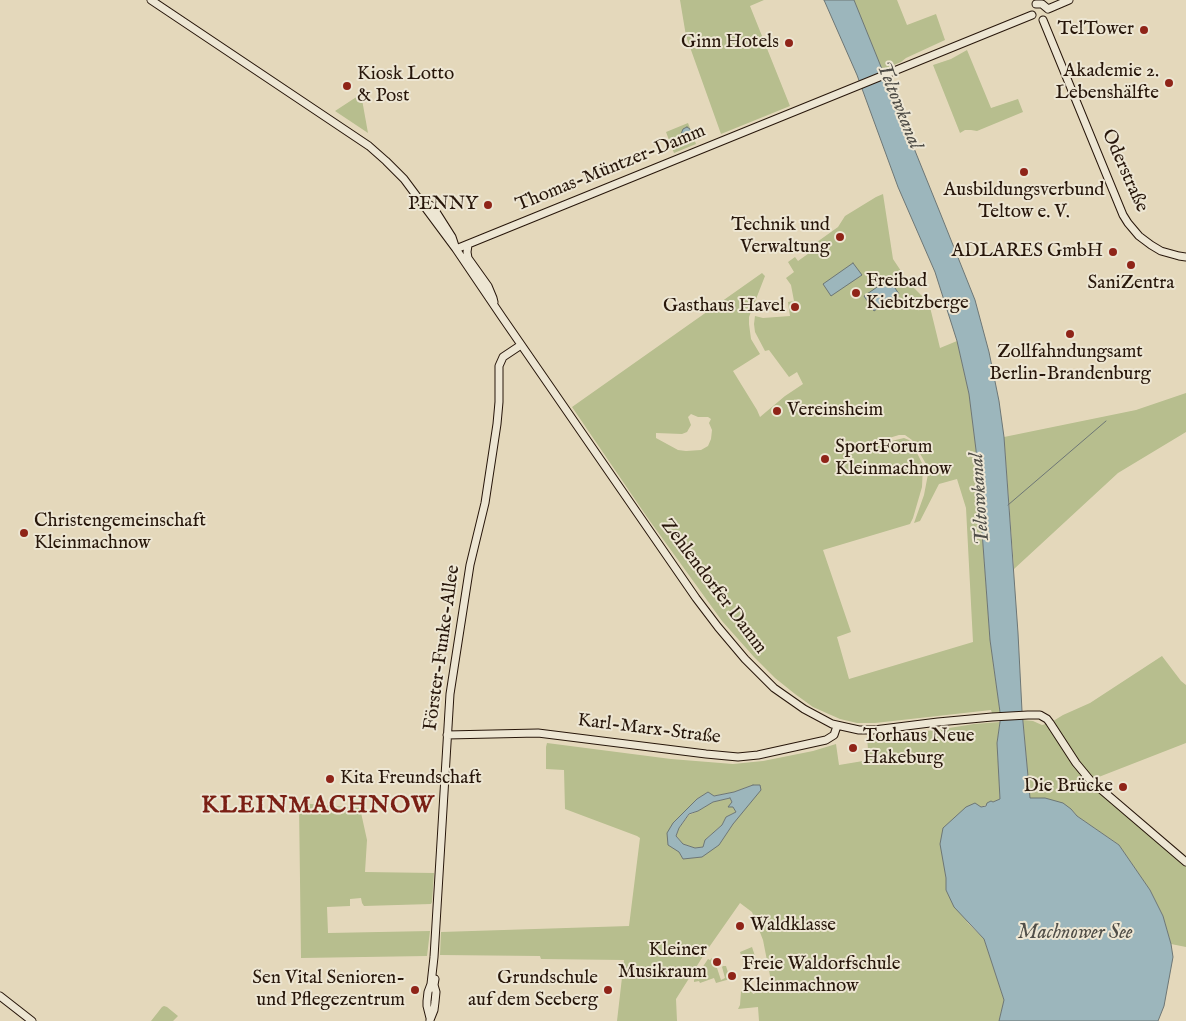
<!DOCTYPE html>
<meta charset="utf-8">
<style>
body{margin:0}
canvas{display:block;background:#e4d8bb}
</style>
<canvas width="1186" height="1021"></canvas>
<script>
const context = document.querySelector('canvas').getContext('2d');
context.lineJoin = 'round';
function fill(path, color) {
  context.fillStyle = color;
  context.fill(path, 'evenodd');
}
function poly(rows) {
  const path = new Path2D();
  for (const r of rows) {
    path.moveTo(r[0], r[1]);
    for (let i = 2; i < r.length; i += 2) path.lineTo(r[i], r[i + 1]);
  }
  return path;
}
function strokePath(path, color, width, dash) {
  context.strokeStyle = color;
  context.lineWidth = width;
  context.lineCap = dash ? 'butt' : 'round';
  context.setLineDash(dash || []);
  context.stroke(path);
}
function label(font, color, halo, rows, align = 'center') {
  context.font = font + ' "IM FELL English",serif';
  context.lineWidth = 4;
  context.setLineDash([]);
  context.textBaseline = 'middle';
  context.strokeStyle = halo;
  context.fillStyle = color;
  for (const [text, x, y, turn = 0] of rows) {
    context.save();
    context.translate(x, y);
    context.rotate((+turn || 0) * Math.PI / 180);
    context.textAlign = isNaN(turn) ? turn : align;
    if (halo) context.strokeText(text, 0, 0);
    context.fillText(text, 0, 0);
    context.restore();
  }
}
fill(poly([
 [680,0,764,0,750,6,790,106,721,134,686,36],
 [854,0,897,0,907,25,936,14,945,40,906,58,901,62,882,70],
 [967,50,991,108,1018,99,1023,112,977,131,971,130,965,130,960,133,933,65,951,59],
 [361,94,368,133,335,111],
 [688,123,696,144,674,153,666,132],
 [883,194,893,259,909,283,929,303,940,348,957,341,969,394,976,450,990,640,1000,712,992,713,991,710,875,723,857,723,840,719,813,707,795,694,775,678,754,657,722,621,647,517,572,407,762,273,765,276,749,317,749,324,751,339,760,354,733,371,757,410,760,417,785,396,803,384,797,372,789,377,769,350,765,351,755,332,754,324,755,316,763,318,790,316,788,302,794,301,791,285,786,278,794,272,788,262,795,257,798,261,812,251,810,247,838,227,845,216,876,197],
 [691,414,698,417,708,417,711,419,709,423,712,430,711,439,708,446,701,450,686,451,678,450,656,438,656,433,682,434,687,432,691,425,688,417],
 [899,435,905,435,912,440,929,469,924,495,914,523,920,521,939,484,957,479,966,508,973,642,849,679,837,637,851,632,823,550,910,524,913,518,922,487,923,465,912,443,909,440,904,438,883,443,883,442,889,438],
 [1186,393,1186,432,1118,473,1014,569,1004,437,1136,410],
 [1162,656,1181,681,1186,685,1186,743,1091,780,1186,862,1186,947,1171,944,1163,916,1150,890,1119,845,1077,816,1071,809,1045,798,1030,798,1023,720,1033,721,1042,725,1050,723,1063,715,1090,703],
 [1000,722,997,743,1000,799,981,807,945,872,946,878,946,890,950,897,968,923,984,939,1004,1000,999,1021,759,1021,758,1007,738,1009,740,1005,741,991,751,989,753,994,763,990,773,991,763,940,752,912,740,903,705,953,676,999,677,1021,617,1021,624,960,541,959,540,956,440,955,441,932,629,926,640,838,637,836,565,809,564,770,546,769,546,747,547,743,671,759,733,764,763,761,813,751,836,744,839,765,869,760,867,738,943,729,974,724],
 [753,785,733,824,719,845,683,859,679,852,673,823,697,799,708,792,713,796,734,792],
 [730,798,736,812,726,817,722,825,705,840,703,847,695,848,683,844,676,836,679,828,689,815,698,811,713,802],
 [299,803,360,808,367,840,365,872,434,873,432,902,431,904,364,906,362,903,361,898,350,899,350,906,327,907,328,933,430,931,427,956,301,958],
 [752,947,758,965,746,969,740,952],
 [712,958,713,964,715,964,717,968,721,980,725,978,722,967,723,966,726,966,730,979,716,983,714,978,700,983,699,981,694,982,694,980,708,959,710,960],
 [164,1006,167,1007,178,1016,173,1021,151,1021,162,1007]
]), '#b7be8e');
const water = poly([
 [824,0,854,0,941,215,975,300,989,352,999,401,1004,437,1018,633,1022,711,1030,798,1045,798,1063,803,1071,809,1077,816,1119,845,1150,890,1163,916,1171,944,1173,957,1164,1006,1158,1021,999,1021,1004,1000,984,939,954,907,946,890,946,878,940,844,943,828,966,807,975,803,981,807,986,806,987,803,991,801,993,802,1000,799,997,743,1000,722,1000,712,990,640,976,450,969,394,957,341,935,272,898,187,857,75,824,0],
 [687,127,690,129,693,139,689,141,681,134,683,129,687,127],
 [853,263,862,275,831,296,823,284,853,263],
 [889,279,899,294,874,311,864,296,889,279],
 [753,785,760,785,761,790,733,824,719,845,702,857,683,859,679,852,668,845,667,833,673,823,697,799,708,792,714,796,734,792,753,785],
 [730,798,732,802,728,807,733,807,736,812,726,817,722,825,705,840,703,847,695,848,683,844,676,836,679,828,689,814,698,811,713,802,730,798]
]);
fill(water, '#9cb6bc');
strokePath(water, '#6d7675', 1);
strokePath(poly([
 [1008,505,1106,421]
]), '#6d7675', 1);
const secondary = poly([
 [151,0,369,146,386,161,404,179,456,249,502,317,696,598,718,627,745,659,774,688,804,709,832,724,859,730,874,730,938,722,992,717,1028,715,1040,715,1047,719,1050,723,1076,763,1090,780,1186,862],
 [1036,4,1042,4,1048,9],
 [1048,9,1069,0],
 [1043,20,1123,215,1128,223,1139,236,1151,245,1161,251,1179,256,1186,257],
 [424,201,433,207,452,237,455,246],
 [468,245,467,252,468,258,488,286,493,298,494,302],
 [456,249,1032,15],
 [447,735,538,733,706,754,738,757,758,755,826,740,834,735,837,726],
 [0,996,32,1021],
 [430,1018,427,1006,427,1001,428,992,431,984,434,957,450,694,470,565,485,503,497,424,499,402,499,366,503,357,521,345],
 [430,1020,434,1010,435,1002,436,992,434,985,435,979]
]);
strokePath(secondary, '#27160a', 9);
strokePath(secondary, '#ede6d3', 7);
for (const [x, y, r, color] of [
 [1144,30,5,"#8f2418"],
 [789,43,5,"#8f2418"],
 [1169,83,5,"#8f2418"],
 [347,86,5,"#8f2418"],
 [1024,172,5,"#8f2418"],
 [488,205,5,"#8f2418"],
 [840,237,5,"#8f2418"],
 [1113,252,5,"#8f2418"],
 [1131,265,5,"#8f2418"],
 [856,293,5,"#8f2418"],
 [795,307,5,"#8f2418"],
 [1070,334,5,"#8f2418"],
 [777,411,5,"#8f2418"],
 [825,459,5,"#8f2418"],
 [24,533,5,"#8f2418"],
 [853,748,5,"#8f2418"],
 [330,779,5,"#8f2418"],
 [1123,787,5,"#8f2418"],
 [740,926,5,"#8f2418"],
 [717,962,5,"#8f2418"],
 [732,976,5,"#8f2418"],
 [415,990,5,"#8f2418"],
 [608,990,5,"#8f2418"]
]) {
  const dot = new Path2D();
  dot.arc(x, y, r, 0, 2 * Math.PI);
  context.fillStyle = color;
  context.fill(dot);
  strokePath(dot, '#ede6d3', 2);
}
label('19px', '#27160a', '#ede6d3', [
 ["TelTower",1134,30],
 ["Ginn Hotels",779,43],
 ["Akademie 2.",1159,72],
 ["Lebenshälfte",1159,94],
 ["Kiosk Lotto",357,75,"left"],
 ["& Post",357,97,"left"],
 ["Ausbildungsverbund",1024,191,"center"],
 ["Teltow e. V.",1024,213,"center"],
 ["PENNY",478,205],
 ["Technik und",830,226],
 ["Verwaltung",830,248],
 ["ADLARES GmbH",1103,252],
 ["Freibad",866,282,"left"],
 ["Kiebitzberge",866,304,"left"],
 ["SaniZentra",1131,284,"center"],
 ["Gasthaus Havel",785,307],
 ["Zollfahndungsamt",1070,353,"center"],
 ["Berlin-Brandenburg",1070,375,"center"],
 ["Vereinsheim",787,411,"left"],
 ["SportForum",835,448,"left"],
 ["Kleinmachnow",835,470,"left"],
 ["Christengemeinschaft",34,522,"left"],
 ["Kleinmachnow",34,544,"left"],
 ["Torhaus Neue",863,737,"left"],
 ["Hakeburg",863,759,"left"],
 ["Kita Freundschaft",340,779,"left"],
 ["Die Brücke",1113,787],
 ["Waldklasse",750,926,"left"],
 ["Kleiner",707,951],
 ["Musikraum",707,973],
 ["Freie Waldorfschule",742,965,"left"],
 ["Kleinmachnow",742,987,"left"],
 ["Sen Vital Senioren-",405,979],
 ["und Pflegezentrum",405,1001],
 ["Grundschule",598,979],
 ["auf dem Seeberg",598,1001]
], 'right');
label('19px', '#27160a', '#ede6d3', [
 ["Thomas-Müntzer-Damm",611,169,-22],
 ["Oderstraße",1124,171,66],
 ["Zehlendorfer Damm",713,587,53],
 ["Förster-Funke-Allee",443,648,-82],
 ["Karl-Marx-Straße",649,730,7]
]);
label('italic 20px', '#504e48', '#ede6d3', [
 ["Teltowkanal",898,106,68],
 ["Teltowkanal",981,499,-94],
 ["Machnower See",1075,934]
]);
context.letterSpacing = '1px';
label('bold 24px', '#7a1f14', '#ede6d3', [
 ["KLEINMACHNOW",318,807]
]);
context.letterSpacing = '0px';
</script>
